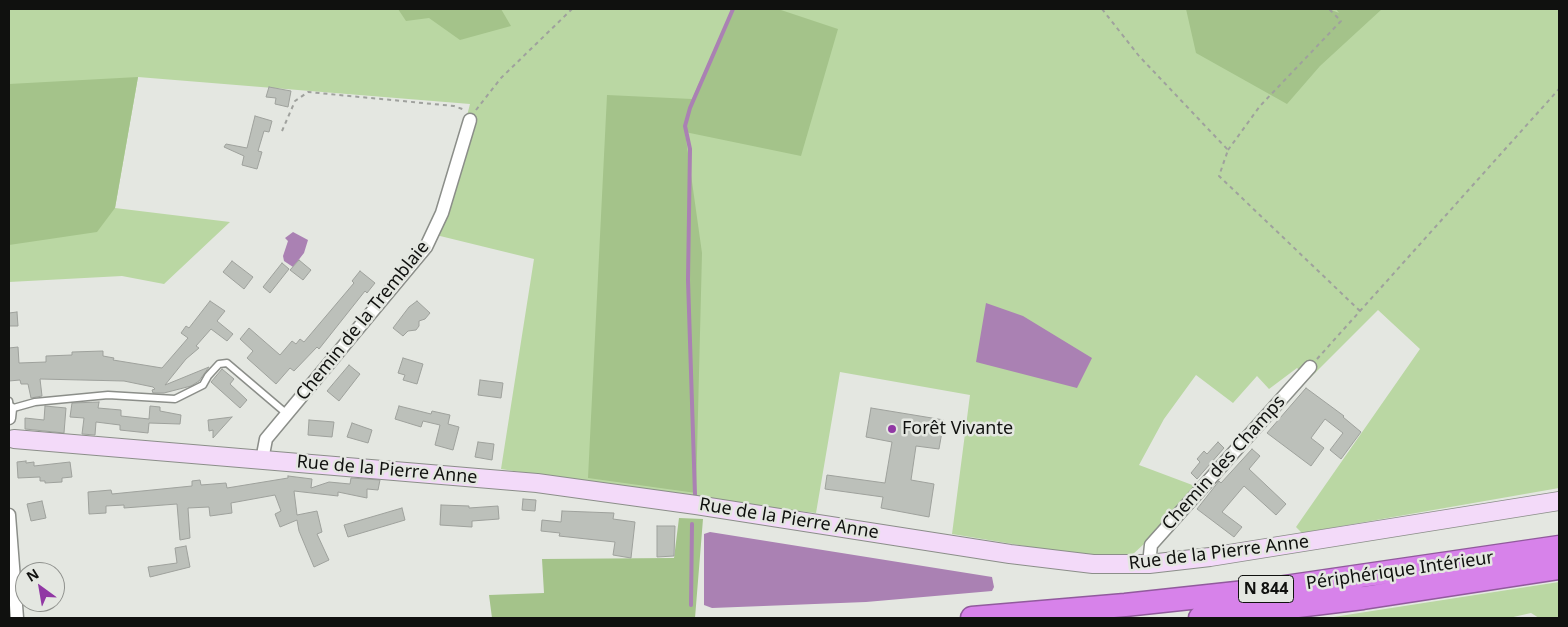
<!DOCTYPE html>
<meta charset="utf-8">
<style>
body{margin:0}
#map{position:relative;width:1568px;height:627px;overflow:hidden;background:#e4e7e1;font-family:"Noto Sans",sans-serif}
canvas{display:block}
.frame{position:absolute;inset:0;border:10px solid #10110f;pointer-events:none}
.north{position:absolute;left:15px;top:562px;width:50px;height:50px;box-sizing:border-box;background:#e4e7e1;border:1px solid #8f918d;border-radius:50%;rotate:328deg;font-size:14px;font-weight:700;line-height:20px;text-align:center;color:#10110f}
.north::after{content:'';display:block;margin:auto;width:18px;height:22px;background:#9138a4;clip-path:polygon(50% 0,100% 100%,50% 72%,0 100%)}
</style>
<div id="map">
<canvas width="1568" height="627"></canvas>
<div class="frame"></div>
<div class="north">N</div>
</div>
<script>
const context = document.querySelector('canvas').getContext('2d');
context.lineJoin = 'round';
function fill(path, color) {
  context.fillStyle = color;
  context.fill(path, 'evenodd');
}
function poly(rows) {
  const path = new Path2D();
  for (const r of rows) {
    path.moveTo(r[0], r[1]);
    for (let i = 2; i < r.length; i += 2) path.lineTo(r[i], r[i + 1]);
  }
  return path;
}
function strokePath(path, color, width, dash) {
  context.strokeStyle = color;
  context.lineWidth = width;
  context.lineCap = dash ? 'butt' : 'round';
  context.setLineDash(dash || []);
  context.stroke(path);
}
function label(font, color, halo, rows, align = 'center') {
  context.font = font + ' "Noto Sans",sans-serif';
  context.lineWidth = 5;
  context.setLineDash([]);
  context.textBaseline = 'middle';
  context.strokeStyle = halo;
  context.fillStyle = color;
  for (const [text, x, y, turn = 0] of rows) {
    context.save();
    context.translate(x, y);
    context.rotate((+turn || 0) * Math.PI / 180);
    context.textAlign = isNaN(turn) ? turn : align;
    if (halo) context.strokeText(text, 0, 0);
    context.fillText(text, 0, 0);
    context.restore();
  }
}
fill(poly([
 [9,9,1559,9,1559,488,1302,533,1296,527,1420,349,1378,310,1309,379,1297,368,1269,389,1257,376,1233,403,1196,375,1164,419,1139,465,1195,486,1145,543,1132,555,1115,559,1098,558,952,534,970,395,840,372,816,513,693,499,501,469,534,259,436,235,470,104,138,77,115,208,230,222,164,284,122,276,9,282],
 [1559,582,1559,618,1539,618,1531,613,1509,618,1327,618]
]), '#bad7a3');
fill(poly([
 [398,9,501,9,511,26,460,40,429,18,406,21],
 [732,9,778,9,838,29,801,156,685,132,702,253,696,493,588,478,607,95,692,99],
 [1186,9,1329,9,1339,13,1336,9,1382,9,1320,66,1287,104,1196,53],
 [138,77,115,208,97,232,9,245,9,84],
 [679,518,703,519,695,618,492,618,489,595,544,593,542,559,674,558]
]), '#a4c38a');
fill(poly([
 [293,232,308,240,304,253,293,267,284,261,283,256,288,241,285,238],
 [986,303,1023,316,1092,358,1077,388,976,362],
 [710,532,992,577,994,587,992,591,866,602,712,608,704,605,704,534]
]), '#aa81b3');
strokePath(poly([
 [695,495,688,280,690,149,685,126,690,108,733,9],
 [691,605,692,524]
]), '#aa81b3', 4);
const building = poly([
 [269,87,291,91,288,107,275,104,276,98,266,97,269,87],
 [255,116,272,121,269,132,264,131,258,151,262,152,257,169,242,165,244,156,224,147,226,144,247,148,255,116],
 [299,260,311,270,303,280,290,270,299,260],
 [232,261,253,277,244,289,223,272,232,261],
 [282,263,289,269,270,293,263,287,282,263],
 [360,271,375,283,367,293,365,291,319,349,317,347,294,371,290,368,276,384,247,358,253,351,240,339,249,328,280,355,292,341,296,344,300,339,304,342,354,283,352,281,360,271],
 [210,301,225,311,217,321,233,334,227,341,211,329,196,346,199,348,186,359,165,385,209,367,199,381,191,386,164,393,153,393,152,390,155,389,153,387,124,381,40,379,42,396,31,398,28,384,21,384,20,380,9,381,9,348,18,347,19,363,46,362,46,356,72,355,72,352,103,351,103,356,114,358,113,360,162,368,188,338,181,333,186,326,189,328,210,301],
 [417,301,430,313,425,319,419,321,419,326,416,330,408,331,403,336,393,328,409,307,417,301],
 [17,312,18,326,9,326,9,313,17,312],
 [403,358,423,364,417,384,403,380,405,375,398,373,403,358],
 [349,365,360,374,339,401,327,391,349,365],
 [222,369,234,379,230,384,247,400,240,408,211,382,222,369],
 [480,380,503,383,501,398,478,395,480,380],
 [1306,388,1344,416,1343,417,1361,432,1341,459,1330,450,1343,433,1325,419,1311,438,1324,448,1311,466,1267,433,1306,388],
 [99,402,98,408,121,410,121,416,149,419,150,406,160,407,160,411,181,415,180,424,149,423,148,433,120,430,120,425,96,422,95,435,82,434,84,418,70,417,72,403,99,402],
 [45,406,66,408,64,433,25,429,25,418,44,420,45,406],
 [399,406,431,414,432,411,450,415,448,424,459,427,453,450,435,445,440,425,423,421,421,427,395,419,399,406],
 [871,408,944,420,939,449,916,446,911,480,934,484,929,517,881,508,883,497,825,489,827,475,885,483,892,442,866,437,871,408],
 [232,417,213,438,213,430,209,431,208,420,232,417],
 [309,420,334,422,332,437,308,435,309,420],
 [352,423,372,430,368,443,347,437,352,423],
 [478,442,494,444,492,460,475,457,478,442],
 [1218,442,1224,448,1197,479,1191,473,1200,462,1197,459,1204,451,1207,454,1218,442],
 [1252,449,1260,456,1249,469,1286,504,1276,515,1244,486,1222,512,1242,527,1234,537,1197,509,1219,481,1221,483,1252,449],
 [26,461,26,463,34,462,34,466,70,462,72,477,62,478,62,482,45,483,45,481,40,481,40,477,18,478,17,462,26,461],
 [288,476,312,479,311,488,329,482,350,484,351,478,380,480,378,490,367,489,367,498,338,492,338,496,294,491,297,515,317,511,322,532,317,534,329,560,314,567,299,531,297,520,280,527,275,514,281,511,275,495,231,503,232,513,210,516,209,507,188,508,190,538,180,540,177,504,124,508,124,505,106,506,106,513,89,514,88,492,111,490,112,494,192,486,192,481,200,480,201,485,226,483,227,488,288,478,288,476],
 [523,499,536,500,535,511,522,510,523,499],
 [42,501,46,518,31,521,27,504,42,501],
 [441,505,469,506,469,508,498,506,499,519,472,521,472,527,440,525,441,505],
 [402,508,405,520,348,537,344,525,402,508],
 [562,511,614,513,613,519,635,522,631,558,613,555,615,542,559,536,560,533,541,531,542,520,561,522,562,511],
 [657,526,675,526,674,556,657,557,657,526],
 [186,546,190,567,150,577,148,567,177,563,175,548,186,546]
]);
fill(building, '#bcc0ba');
strokePath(building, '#9ea19c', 1);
const lane = poly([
 [9,401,10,409,35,402,108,395,175,399,203,385,208,376,219,364,227,363,287,414]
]);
const street = poly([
 [9,418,10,409],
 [262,460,266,439,426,247,442,213,470,120],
 [9,515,17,618],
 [1149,564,1151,545,1310,367]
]);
const secondary = poly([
 [14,439,537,483,696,505,1010,554,1093,564,1149,564,1210,557,1559,501]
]);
const highway = poly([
 [972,618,1125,605,1264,590,1559,547],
 [1200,618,1363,598,1559,568]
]);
strokePath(lane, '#8b8e89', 9);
strokePath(street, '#8b8e89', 15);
strokePath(secondary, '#8b8e89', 20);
strokePath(highway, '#915a9d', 25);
strokePath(poly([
 [1102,9,1139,56,1228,150,1219,176,1360,311],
 [476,110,501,78,572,9],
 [282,131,295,101,308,92,454,106,465,110],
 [1228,150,1260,106,1341,21,1329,9],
 [1317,359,1559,89]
]), '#9fa19d', 2, [4, 4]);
strokePath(lane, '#fff', 6);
strokePath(street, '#fff', 12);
strokePath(secondary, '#f3daf9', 18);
strokePath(highway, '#d782ea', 22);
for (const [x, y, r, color] of [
 [892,429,5,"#9138a4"]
]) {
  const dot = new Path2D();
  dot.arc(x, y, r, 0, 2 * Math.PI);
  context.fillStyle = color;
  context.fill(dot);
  strokePath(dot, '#e4e7e1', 2);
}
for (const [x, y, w] of [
 [1266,589,55]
]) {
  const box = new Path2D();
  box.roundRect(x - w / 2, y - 13.5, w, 27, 4);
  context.fillStyle = '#e4e7e1';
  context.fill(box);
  strokePath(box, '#10110f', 1);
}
label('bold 16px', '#10110f', null, [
 ["N 844",1266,589]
]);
label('18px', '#10110f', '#e4e7e1', [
 ["Chemin de la Tremblaie",363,321,-51],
 ["Chemin des Champs",1224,463,-48],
 ["Rue de la Pierre Anne",387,470,5],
 ["Rue de la Pierre Anne",789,519,9],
 ["Rue de la Pierre Anne",1219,553,-7],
 ["Périphérique Intérieur",1400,571,-8]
]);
label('18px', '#10110f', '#e4e7e1', [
 ["Forêt Vivante",902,429]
], 'left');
</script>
